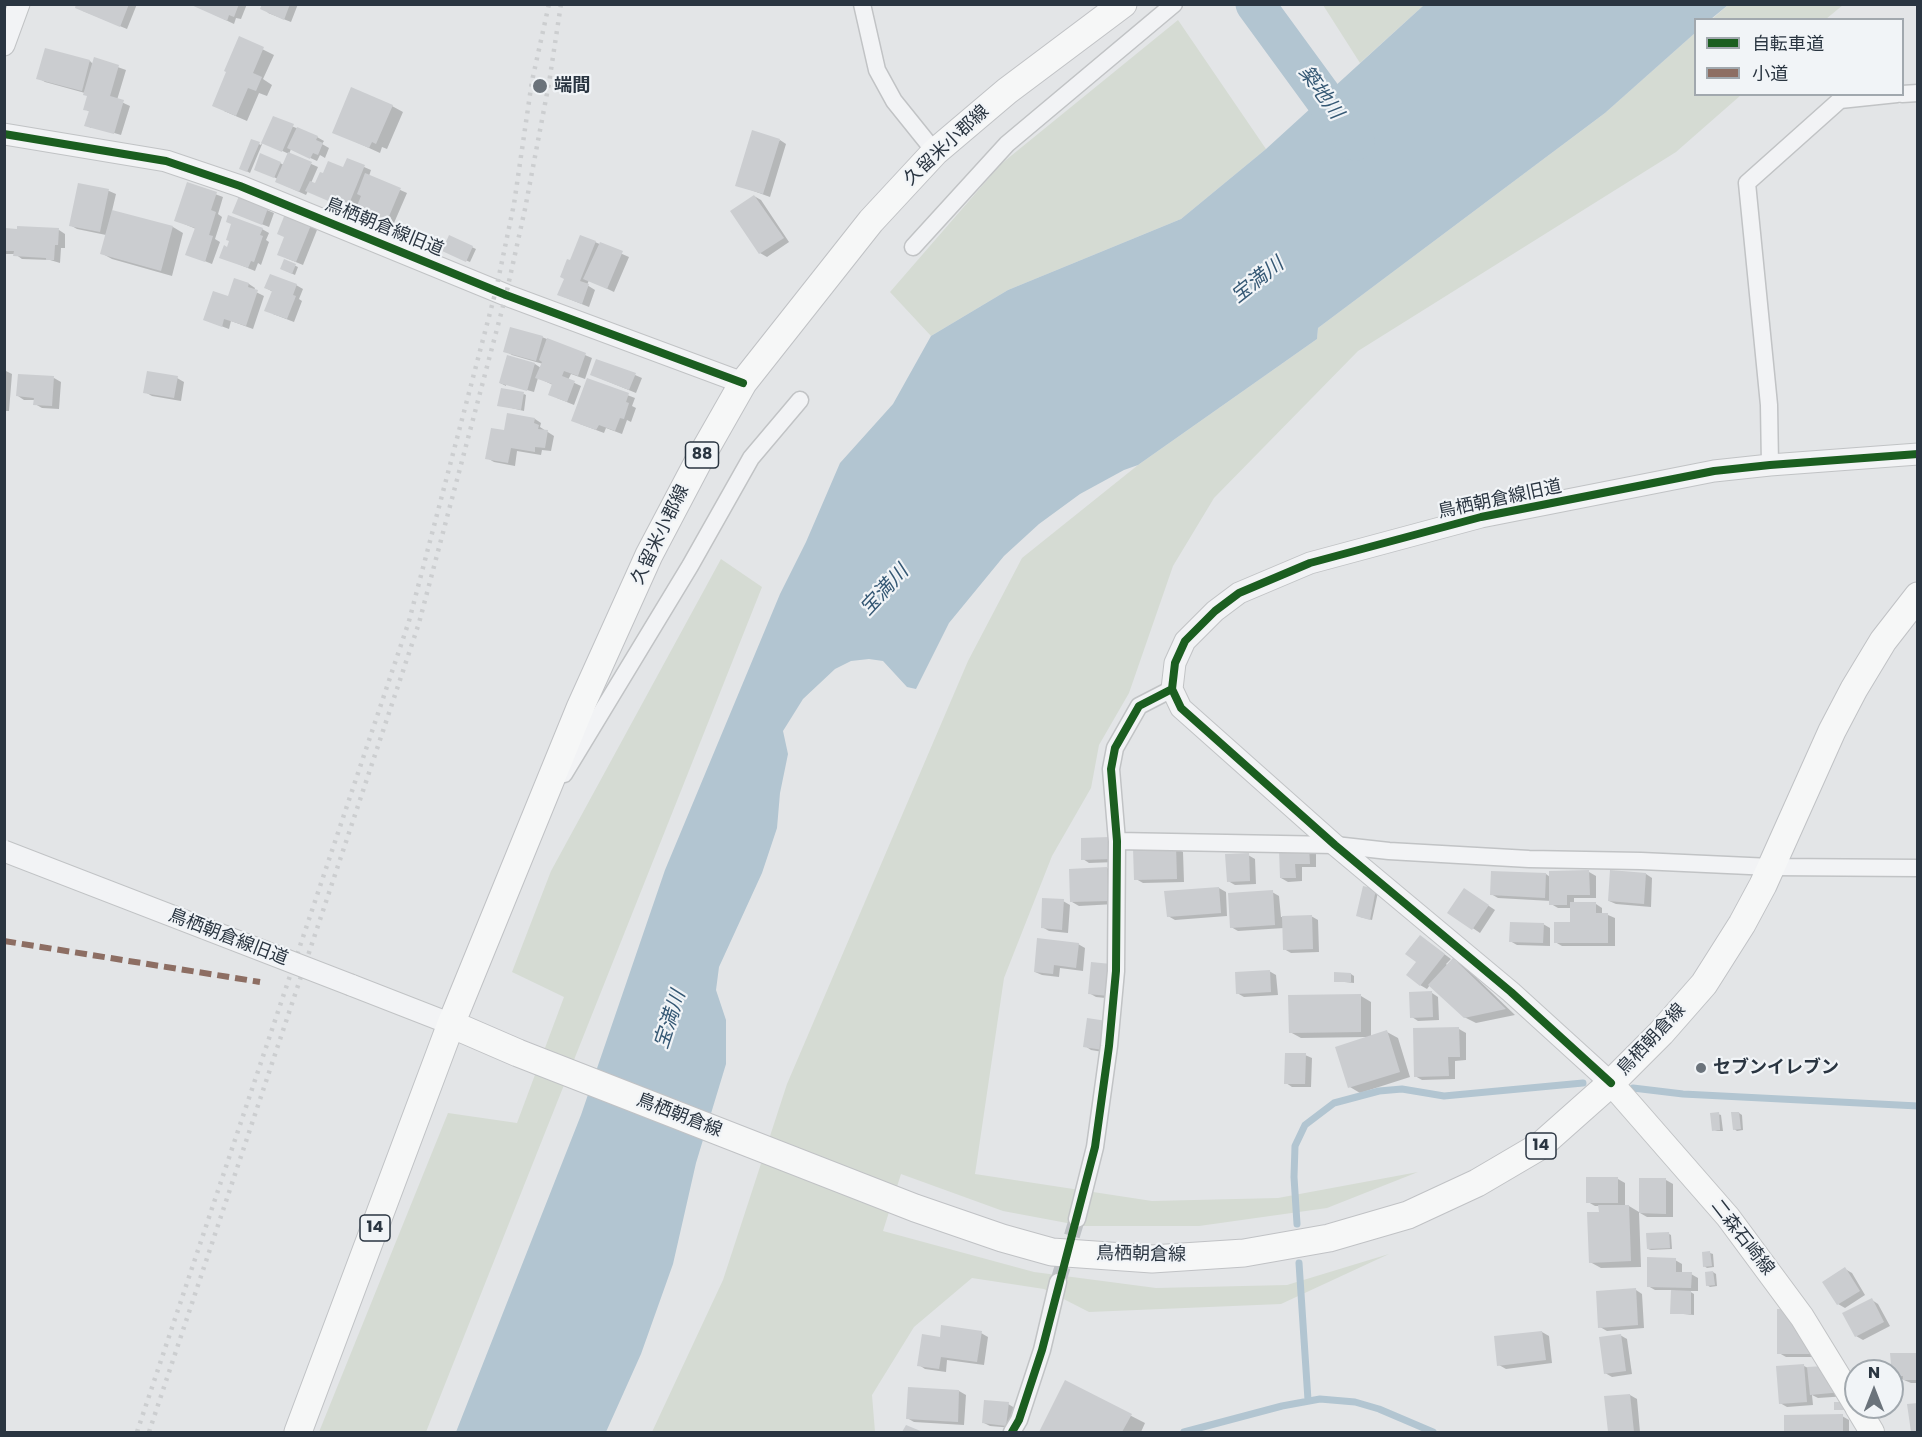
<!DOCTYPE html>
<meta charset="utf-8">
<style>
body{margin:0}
#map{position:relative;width:1922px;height:1437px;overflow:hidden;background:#e3e5e7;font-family:Poppins,"Noto Sans JP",sans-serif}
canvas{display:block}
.frame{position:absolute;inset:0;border:6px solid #2a3541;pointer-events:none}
.legend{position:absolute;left:1694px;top:18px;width:210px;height:78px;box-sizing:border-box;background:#f1f4f7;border:2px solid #a1a8ae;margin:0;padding:8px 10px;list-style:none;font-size:18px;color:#2a3541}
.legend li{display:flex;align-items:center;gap:12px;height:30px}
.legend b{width:30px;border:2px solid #a1a8ae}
.north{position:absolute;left:1844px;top:1359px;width:60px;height:60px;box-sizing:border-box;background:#f1f4f7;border:2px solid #a1a8ae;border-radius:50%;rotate:0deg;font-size:16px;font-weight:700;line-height:24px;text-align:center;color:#2a3541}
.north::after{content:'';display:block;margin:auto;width:21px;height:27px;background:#6b737b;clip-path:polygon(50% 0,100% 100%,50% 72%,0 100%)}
</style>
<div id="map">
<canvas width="1922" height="1437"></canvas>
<div class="frame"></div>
<ul class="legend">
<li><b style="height:8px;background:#1b5e20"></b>自転車道</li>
<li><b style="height:8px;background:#8d6e63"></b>小道</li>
</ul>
<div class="north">N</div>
</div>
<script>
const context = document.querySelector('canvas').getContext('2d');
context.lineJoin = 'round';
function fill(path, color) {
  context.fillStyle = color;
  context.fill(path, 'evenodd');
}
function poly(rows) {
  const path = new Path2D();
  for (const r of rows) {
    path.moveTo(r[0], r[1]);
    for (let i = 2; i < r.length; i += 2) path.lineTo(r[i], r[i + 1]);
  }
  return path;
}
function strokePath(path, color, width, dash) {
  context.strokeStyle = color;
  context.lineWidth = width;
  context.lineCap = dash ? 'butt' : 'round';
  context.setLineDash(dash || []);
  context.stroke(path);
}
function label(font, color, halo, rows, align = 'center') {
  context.font = font + ' Poppins,"Noto Sans JP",sans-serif';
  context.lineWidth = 4.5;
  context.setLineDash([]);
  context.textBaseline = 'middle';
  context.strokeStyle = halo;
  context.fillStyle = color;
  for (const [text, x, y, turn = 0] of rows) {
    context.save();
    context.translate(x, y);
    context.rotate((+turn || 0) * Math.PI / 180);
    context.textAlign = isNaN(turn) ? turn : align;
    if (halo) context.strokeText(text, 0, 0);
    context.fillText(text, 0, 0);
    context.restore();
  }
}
fill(poly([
 [1323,5,1424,5,1360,63],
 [1728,5,1843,5,1826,19,1711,20],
 [1178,20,1266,149,1181,219,1008,290,931,336,890,292,1001,164],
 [1695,33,1696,94,1741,95,1676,152,1358,351,1214,498,1173,566,1129,693,1099,745,1091,788,1052,856,1004,978,975,1174,1152,1201,1278,1198,1418,1172,1327,1208,1199,1226,1083,1226,1003,1211,901,1174,883,1231,1034,1272,1156,1288,1287,1285,1389,1254,1281,1304,1089,1312,1044,1289,972,1278,914,1327,872,1395,875,1432,652,1432,723,1280,787,1084,968,661,1022,558,1138,465,1317,339,1318,328,1605,113],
 [721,559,762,587,426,1432,319,1432,448,1113,517,1123,564,997,512,972,551,871]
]), '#d5dbd3');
fill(poly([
 [1424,5,1728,5,1711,19,1696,20,1695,33,1605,113,1318,328,1317,339,1138,465,1124,470,1080,494,1039,524,1004,556,949,623,916,689,907,687,883,661,869,659,851,661,835,669,803,699,783,731,788,754,780,793,777,828,762,873,719,967,716,990,726,1020,726,1064,696,1163,673,1264,641,1354,606,1432,456,1432,581,1115,665,870,780,594,806,542,840,463,893,404,931,336,1008,290,1181,219,1266,149]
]), '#b2c5d1');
fill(poly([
 [78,4,137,4,127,29,83,11],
 [192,4,247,4,241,19,236,18,234,24],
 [264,4,298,4,291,22,268,13],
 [240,38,274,55,263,79,272,85,267,96,259,93,247,121,224,111],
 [95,59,126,70,117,100,130,106,121,135,91,126,91,128,86,125,90,112,85,109,89,96,85,93,45,82,38,78,90,61,93,64],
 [392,106,403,112,387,149,382,147,380,153,334,132],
 [273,118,317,137,324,141,322,144,329,148,325,158,320,155,317,161,291,149,289,154,318,167,311,183,316,185,344,169,364,167,371,170,369,176,407,193,394,223,390,222,388,226,308,191,306,195,284,185,278,179,258,170,280,163,284,165,289,154,263,142,250,173,241,168,252,141,261,145],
 [780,140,786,144,770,197,737,185],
 [79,184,109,191,116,194,112,211,173,227,183,233,172,276,112,259,101,253,106,235,77,229,70,225],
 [188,184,223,197,218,214,222,217,215,239,220,242,212,264,187,254,196,229,175,220],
 [754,196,761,200,789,242,767,257,760,253],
 [239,198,274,213,269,227,241,216],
 [310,226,317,230,303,265,286,258,286,237],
 [262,229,269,233,266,240,269,242,261,265,258,263,255,271,221,257,228,249],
 [4,230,59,230,65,234,65,248,61,248,60,263,50,260,22,259,15,254,4,254],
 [450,237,476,249,470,262,446,252],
 [595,242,629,257,614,292,589,280,587,285,595,290,589,307,559,295,571,262],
 [285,261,298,267,295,275,282,269],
 [235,280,249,284,255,288,254,291,264,296,253,329,231,321,229,329,205,320,229,298],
 [296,285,303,289,299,299,302,301,294,322,273,314,273,292,266,288],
 [542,337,592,358,585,379,571,374,568,380,581,386,574,405,557,398,553,385,538,378,534,392,506,384,506,386,500,383,535,364,541,368,543,364,512,355,505,351],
 [4,370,12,374,9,411,4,411],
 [592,375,635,375,642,378,636,393],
 [54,378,61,382,59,409,42,408,35,404,35,400,24,400,18,396],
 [177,378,184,382,181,401,152,396,145,392],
 [588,380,635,398,632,406,636,408,631,422,627,420,622,434,606,428,604,433,580,424],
 [524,394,526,395,524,411,499,405],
 [535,419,541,423,540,427,554,436,551,451,542,450,541,455,517,451,515,466,494,462,487,458,505,432],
 [1082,840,1116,862,1089,863,1083,859],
 [1176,848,1183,852,1184,882,1143,883,1136,879],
 [1309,850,1316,854,1316,867,1302,867,1302,881,1288,882,1281,878],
 [1248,855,1255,859,1256,884,1235,885,1228,881],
 [1107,868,1114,872,1115,904,1079,906,1072,902],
 [1589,872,1596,876,1596,898,1574,898,1574,904,1596,904,1602,908,1602,915,1608,915,1615,918,1615,946,1562,946,1555,942,1572,924,1572,908,1558,908,1551,904,1551,901,1498,898,1491,894,1546,874,1550,877],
 [1646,874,1652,878,1651,907,1616,904,1609,901],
 [1219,888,1226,892,1227,916,1175,920,1168,916],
 [1364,888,1378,892,1372,920,1360,917],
 [1272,892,1279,896,1281,917,1311,916,1318,920,1319,952,1291,953,1284,949,1284,928,1238,931,1231,927],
 [1471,894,1495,910,1480,933,1449,912],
 [1063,901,1070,905,1068,933,1049,931,1042,927],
 [1543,924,1550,928,1550,946,1517,945,1510,941],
 [1421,937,1451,959,1446,964,1448,966,1453,960,1464,966,1515,1015,1476,1023,1464,1017,1430,985,1427,989,1420,985],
 [1078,944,1085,948,1083,971,1060,968,1059,977,1042,975,1035,972],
 [1092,964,1115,999,1096,997,1089,993],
 [1269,971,1276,975,1278,995,1244,997,1237,993],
 [1351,974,1354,976,1354,983,1335,981],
 [1432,993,1438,997,1439,1020,1418,1021,1412,1017],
 [1361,996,1371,1002,1371,1037,1387,1032,1398,1038,1410,1077,1360,1093,1350,1087,1367,1037,1301,1038,1290,1032],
 [1088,1020,1109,1053,1091,1050,1085,1046],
 [1459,1029,1466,1033,1466,1060,1455,1061,1455,1079,1422,1080,1415,1076],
 [1305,1055,1312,1058,1311,1087,1292,1087,1286,1083],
 [1739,1113,1742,1115,1743,1130,1737,1131,1734,1129],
 [1718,1114,1721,1115,1723,1131,1717,1131,1714,1130],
 [1618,1179,1625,1183,1625,1206,1629,1206,1639,1212,1641,1267,1601,1268,1590,1262,1600,1213,1600,1206,1595,1206,1588,1202],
 [1666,1180,1673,1184,1673,1217,1647,1217,1640,1213],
 [1669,1234,1671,1235,1672,1249,1651,1250,1648,1249],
 [1710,1253,1713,1254,1714,1267,1707,1268,1704,1266],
 [1675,1260,1682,1264,1682,1274,1691,1274,1698,1278,1698,1291,1689,1291,1694,1294,1694,1315,1672,1313,1672,1290,1655,1290,1648,1286],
 [1845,1269,1852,1273,1865,1295,1845,1308,1838,1304],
 [1713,1272,1716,1274,1717,1286,1710,1287,1707,1285],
 [1636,1290,1642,1294,1644,1328,1607,1331,1600,1327],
 [1872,1300,1878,1304,1890,1326,1863,1340,1856,1336],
 [1778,1311,1818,1357,1786,1357,1779,1353],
 [1542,1332,1549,1336,1552,1363,1506,1369,1499,1365],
 [981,1333,988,1337,984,1365,947,1360,946,1372,925,1369,919,1365,941,1339],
 [1620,1335,1627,1339,1632,1374,1612,1377,1605,1373],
 [1918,1354,1918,1383,1911,1383,1892,1375],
 [1804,1366,1808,1368,1847,1396,1818,1398,1812,1395,1813,1405,1787,1407,1780,1403],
 [1065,1382,1145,1423,1141,1432,1040,1432],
 [959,1391,966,1395,964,1425,914,1422,907,1418],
 [1630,1395,1637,1399,1640,1432,1610,1432,1606,1397],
 [1008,1404,1015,1408,1013,1428,990,1426,984,1423],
 [1785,1416,1842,1416,1849,1420,1849,1432,1785,1432]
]), '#0003');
strokePath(poly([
 [1633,1088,1683,1094,1918,1106],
 [1297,1224,1294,1177,1295,1146,1305,1125,1334,1103,1379,1091,1402,1089,1444,1096,1583,1083],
 [1299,1263,1308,1400],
 [1184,1432,1282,1406,1320,1399,1355,1402,1379,1409,1433,1432]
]), '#b2c5d1', 7);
strokePath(poly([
 [1255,4,1355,141]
]), '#b2c5d1', 39);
fill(poly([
 [76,4,129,4,120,27,75,8],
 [189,4,239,4,234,17,229,15,227,21],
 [262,4,290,4,284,20,260,9],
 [239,36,264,47,253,73,262,77,256,91,248,88,236,116,212,106,226,72,224,71],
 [45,48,90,60,82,91,36,79],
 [94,57,119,65,110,96,124,100,114,134,84,126,89,111,83,110,87,96,83,95],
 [351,87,393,105,376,144,372,142,369,148,332,133],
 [273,116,294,124,282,152,261,143],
 [297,127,318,136,316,140,323,143,318,155,313,153,310,159,287,148],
 [752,130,780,139,763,194,735,186],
 [251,139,260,142,247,172,239,169],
 [288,152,312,162,299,192,275,182],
 [260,153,281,162,274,178,254,170],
 [347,158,365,165,347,209,305,191,310,181,315,183,320,172,323,173,328,161,343,167],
 [365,173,401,188,387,221,383,219,381,224,354,213,361,196,357,194],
 [187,182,217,192,211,210,216,212,209,235,213,236,205,262,185,255,195,228,174,221],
 [78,183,109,189,100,232,69,226],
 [754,195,784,238,759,254,730,211],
 [239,196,268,208,262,225,232,213],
 [112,210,173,226,161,271,100,254],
 [285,214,311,225,296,262,277,255,284,237,277,234],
 [228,215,263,228,260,235,263,236,254,262,251,261,248,268,219,258,224,245,227,247,229,241,226,240,231,224,226,222],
 [17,226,59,228,58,245,55,245,54,260,46,260,46,258,13,256,14,251,5,251,5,228,17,229],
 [449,235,473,246,466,262,442,251],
 [580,235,596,241,580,281,589,284,582,304,557,295,564,279,560,277,567,259,570,260],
 [600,242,623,251,607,289,583,279],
 [284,259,296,264,292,274,280,269],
 [270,274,297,284,293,295,296,296,287,319,264,311,272,291,264,288],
 [234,278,249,283,248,287,258,290,246,326,224,319,222,327,203,320,213,291,228,296],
 [510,327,543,336,536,361,503,352],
 [547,338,586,353,578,376,564,371,562,376,575,381,567,402,548,395,552,384,535,378,542,362,539,360],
 [507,355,535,363,527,391,499,383],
 [596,359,636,373,629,390,590,375],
 [147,371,178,376,174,398,143,393],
 [18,374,54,376,52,406,33,405,34,398,16,396],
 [587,378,629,393,626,402,629,403,624,419,620,418,615,431,599,425,596,430,571,421],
 [501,388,524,392,521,410,497,406],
 [507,413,535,418,534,423,539,425,538,429,548,430,545,448,535,447,535,452,511,448,508,463,485,459,491,428,504,430],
 [1109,837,1110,859,1081,860,1081,838],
 [1176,846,1177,879,1134,880,1133,848],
 [1309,848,1310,864,1295,864,1296,878,1280,878,1279,849],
 [1249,853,1250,881,1227,882,1225,854],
 [1107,867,1109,901,1070,902,1069,869],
 [1589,870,1590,895,1567,895,1567,905,1549,905,1549,871],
 [1610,870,1646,873,1644,904,1608,901],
 [1491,871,1546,873,1545,898,1490,895],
 [1363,886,1376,889,1370,920,1356,916],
 [1219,887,1221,913,1167,917,1164,891],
 [1464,888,1489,905,1472,930,1447,913],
 [1273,890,1275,925,1230,928,1228,893],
 [1042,898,1064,899,1062,930,1041,928],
 [1570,902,1596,902,1596,913,1608,913,1608,943,1554,943,1554,922,1570,922],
 [1312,915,1313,949,1283,950,1282,916],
 [1510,922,1544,923,1543,943,1509,942],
 [1420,935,1445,954,1420,986,1406,975,1416,962,1405,954],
 [1037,938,1079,943,1076,968,1054,965,1053,974,1034,972],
 [1453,958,1506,1009,1464,1018,1428,985],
 [1091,962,1111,964,1109,996,1088,994],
 [1270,970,1271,992,1236,994,1235,972],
 [1334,972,1351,973,1351,982,1334,982],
 [1432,991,1433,1017,1410,1018,1409,992],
 [1361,994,1361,1032,1289,1033,1288,995],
 [1087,1018,1107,1021,1103,1050,1083,1047],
 [1459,1027,1460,1057,1448,1057,1449,1076,1414,1077,1413,1028],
 [1387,1030,1400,1072,1348,1088,1335,1047],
 [1285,1053,1306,1053,1305,1084,1284,1084],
 [1719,1112,1720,1130,1712,1131,1710,1113],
 [1731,1112,1739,1112,1741,1129,1733,1130],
 [1586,1177,1618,1177,1618,1203,1586,1203],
 [1639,1178,1666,1178,1666,1214,1639,1213],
 [1598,1205,1629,1205,1631,1261,1589,1263,1587,1212,1599,1212],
 [1669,1232,1670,1248,1647,1249,1646,1233],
 [1710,1251,1712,1266,1703,1267,1702,1252],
 [1647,1257,1676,1258,1676,1272,1692,1272,1691,1288,1647,1287],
 [1845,1267,1860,1291,1837,1305,1822,1282],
 [1713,1271,1715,1285,1706,1286,1705,1272],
 [1636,1288,1638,1325,1598,1328,1596,1291],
 [1671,1290,1691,1291,1691,1314,1670,1314],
 [1872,1298,1884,1322,1855,1337,1842,1313],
 [1777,1309,1785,1309,1812,1354,1777,1354],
 [941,1325,982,1331,977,1362,941,1357,939,1369,917,1366,922,1334,940,1337],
 [1542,1331,1546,1360,1497,1366,1494,1336],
 [1621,1334,1626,1371,1604,1374,1599,1337],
 [1890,1353,1918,1353,1918,1380,1903,1380,1903,1376,1892,1376],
 [1804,1364,1807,1402,1779,1404,1776,1366],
 [1825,1366,1842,1392,1810,1395,1807,1367],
 [1065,1380,1132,1414,1122,1432,1039,1432],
 [908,1387,959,1390,958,1422,906,1419],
 [1630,1394,1634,1432,1608,1432,1604,1396],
 [984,1400,1009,1402,1006,1426,982,1423],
 [1834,1402,1851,1402,1851,1410,1834,1410],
 [1918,1403,1918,1432,1911,1432,1907,1404],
 [1843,1414,1843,1432,1784,1432,1784,1415],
 [906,1425,923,1432,902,1432]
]), '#cbcdd0');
strokePath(poly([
 [1058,1282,1077,1219]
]), '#bec2c6', 16, [16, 8]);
const minor = poly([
 [862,4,877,70,894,101,935,152],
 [1902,94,1918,93],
 [913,247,1007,144,1174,4],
 [1770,465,1769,405,1747,183,1840,100,1897,94],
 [564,774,690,566,751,458,800,400],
 [1117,841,1335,845,1389,851,1529,859,1641,861,1771,867,1918,868],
 [1077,1219,1095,1147,1109,1046,1116,971,1117,841,1111,769,1115,748,1139,706,1172,689],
 [1012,1432,1019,1420,1042,1350,1058,1282]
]);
const tertiary = poly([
 [4,45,19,4],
 [4,134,166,161,240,186,506,295,743,383],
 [351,985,451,1024],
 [1611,1083,1511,992,1335,845,1181,708,1172,689,1175,663,1185,641,1215,611,1239,593,1310,563,1481,517,1714,471,1770,465,1918,454]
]);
const secondary = poly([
 [1611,1083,1728,1217,1802,1317,1856,1405],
 [1857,1407,1872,1432]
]);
const primary = poly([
 [451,1024,518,1053,915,1208,1002,1238,1052,1252,1152,1259,1244,1253,1329,1238,1408,1215,1477,1183,1540,1146,1611,1083,1661,1033,1704,984,1742,924,1763,885,1832,731,1854,689,1883,641,1918,596],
 [298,1432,451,1024,580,708,649,555,698,462,743,383,871,221,935,152,1007,91,1123,4]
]);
strokePath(minor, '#c1c3c5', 19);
strokePath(tertiary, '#c1c3c5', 23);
strokePath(secondary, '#c1c3c5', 26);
strokePath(primary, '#c0c2c5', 29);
strokePath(minor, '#f2f3f5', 16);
strokePath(tertiary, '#f2f3f5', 21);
strokePath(secondary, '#f6f7f7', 24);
strokePath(primary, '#f6f7f7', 27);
strokePath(poly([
 [137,1432,409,621,496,290,514,204,532,81,549,4],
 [149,1432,419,623,506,295,525,209,549,83,561,4]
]), '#ccced0', 4.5, [3, 6]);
const tertiaryBridge = poly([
 [4,851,351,985]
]);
strokePath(tertiaryBridge, '#c1c3c5', 23, []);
strokePath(tertiaryBridge, '#f2f3f5', 21);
strokePath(poly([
 [4,941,260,982]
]), '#8d6e63', 6, [12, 6]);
strokePath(poly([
 [4,134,166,161,240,186,506,295,743,383],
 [1611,1083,1511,992,1335,845,1181,708,1172,689,1175,663,1185,641,1215,611,1239,593,1310,563,1481,517,1714,471,1770,465,1918,454],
 [1012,1432,1019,1420,1042,1350,1095,1147,1109,1046,1116,971,1117,841,1111,769,1115,748,1139,706,1172,689]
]), '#1b5e20', 8);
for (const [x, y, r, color] of [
 [540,86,8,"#6b737b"],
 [1701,1068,6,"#6b737b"]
]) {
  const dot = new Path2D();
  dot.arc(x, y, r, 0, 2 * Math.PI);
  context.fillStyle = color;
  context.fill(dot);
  strokePath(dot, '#f1f4f7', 2);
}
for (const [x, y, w] of [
 [702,455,33],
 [1541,1146,30],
 [375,1228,30]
]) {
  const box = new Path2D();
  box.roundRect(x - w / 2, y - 13, w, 26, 4.5);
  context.fillStyle = '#f1f4f7';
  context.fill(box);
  strokePath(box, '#2a3541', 1.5);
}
label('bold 16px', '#2a3541', null, [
 ["88",702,455],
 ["14",1541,1146],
 ["14",375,1228]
]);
label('bold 18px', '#2a3541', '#f1f4f7', [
 ["端間",554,86],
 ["セブンイレブン",1713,1068]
], 'left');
label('18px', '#2a3541', '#f1f4f7', [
 ["久留米小郡線",947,146,-43],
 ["鳥栖朝倉線旧道",384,228,22],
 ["鳥栖朝倉線旧道",1500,500,-12],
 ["久留米小郡線",661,535,-64],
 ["鳥栖朝倉線旧道",228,938,21],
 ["鳥栖朝倉線",1652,1040,-47],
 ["鳥栖朝倉線",679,1116,21],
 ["二森石崎線",1742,1238,52],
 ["鳥栖朝倉線",1141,1255,1]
]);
label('italic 20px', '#355874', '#f1f4f7', [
 ["築地川",1320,93,54],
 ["宝満川",1258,281,-38],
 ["宝満川",885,591,-47],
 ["宝満川",671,1020,-72]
]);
</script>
